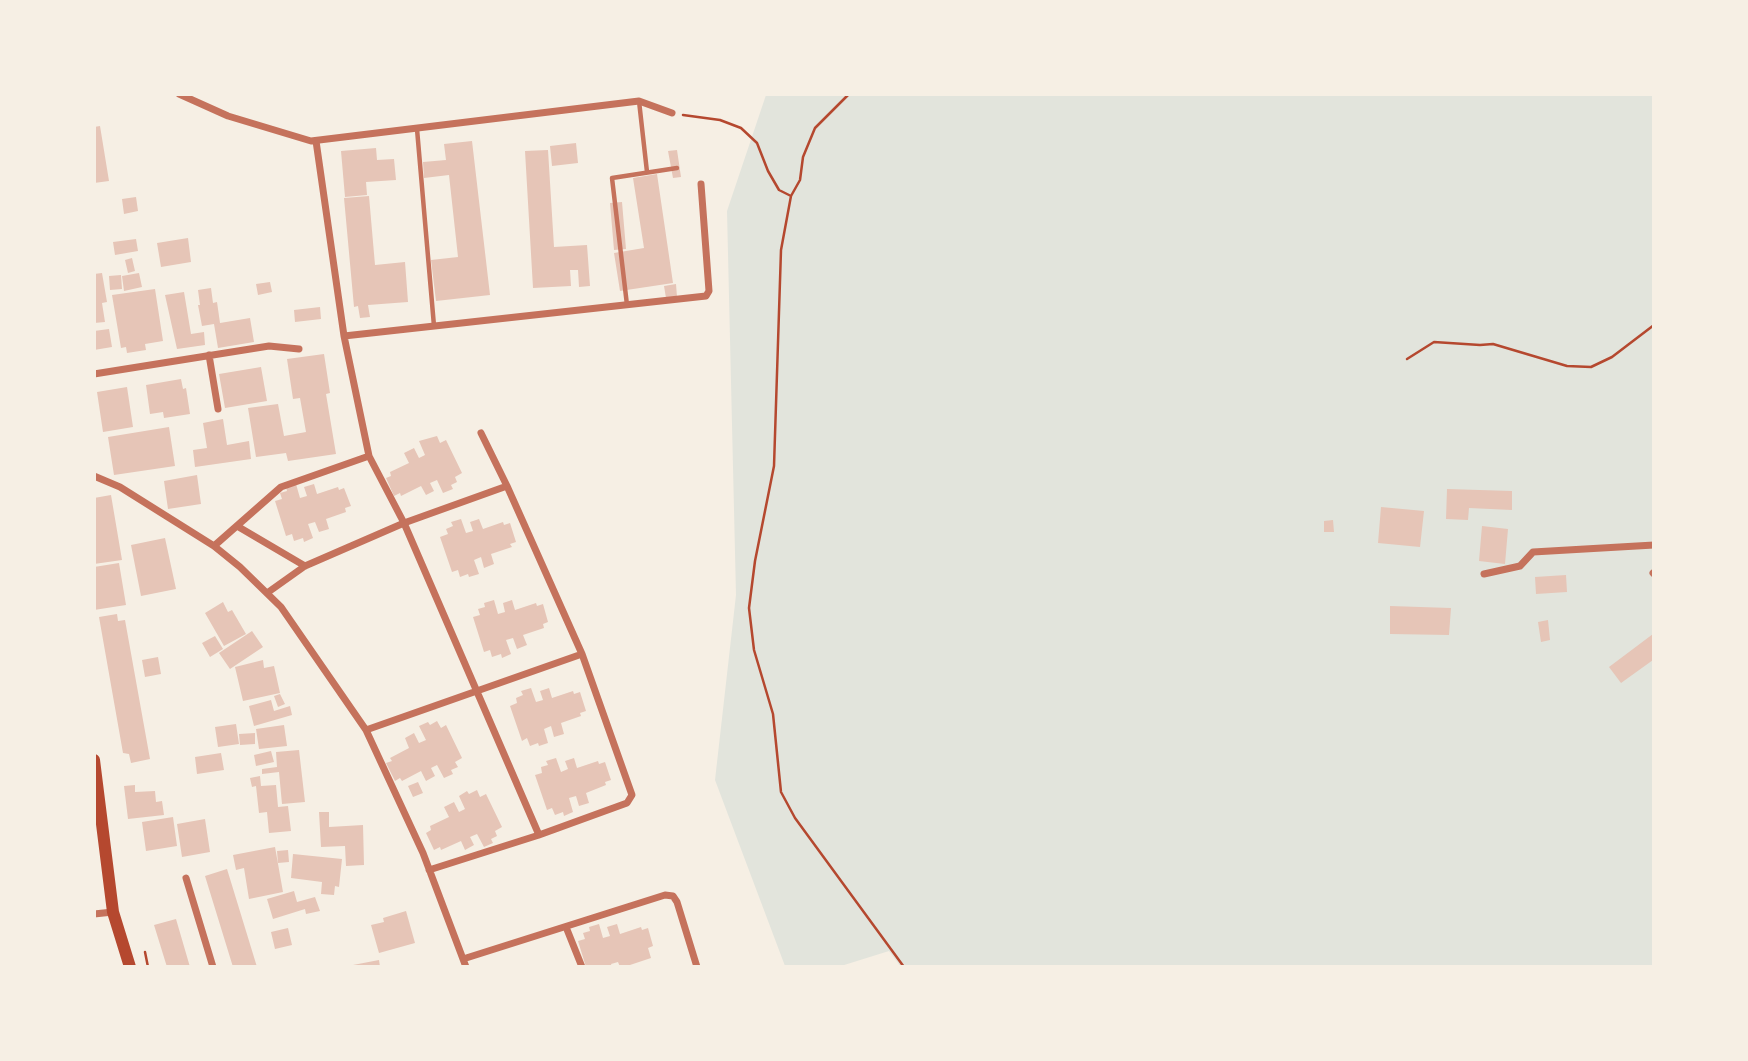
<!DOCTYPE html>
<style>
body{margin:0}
#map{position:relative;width:1748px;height:1061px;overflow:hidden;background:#f6efe4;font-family:"Times New Roman",serif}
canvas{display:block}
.frame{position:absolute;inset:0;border:96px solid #f6efe4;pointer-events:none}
</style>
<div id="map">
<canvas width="1748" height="1061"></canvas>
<div class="frame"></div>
</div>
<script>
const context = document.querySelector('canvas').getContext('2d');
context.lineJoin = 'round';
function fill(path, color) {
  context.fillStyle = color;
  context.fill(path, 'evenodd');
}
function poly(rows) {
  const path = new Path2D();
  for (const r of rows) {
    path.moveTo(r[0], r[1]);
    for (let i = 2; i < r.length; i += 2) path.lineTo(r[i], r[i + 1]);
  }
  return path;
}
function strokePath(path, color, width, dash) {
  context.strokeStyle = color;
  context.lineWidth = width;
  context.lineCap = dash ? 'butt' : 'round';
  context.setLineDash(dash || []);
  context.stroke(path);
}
fill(poly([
 [766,95,1653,95,1653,966,901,967,889,951,841,966,785,966,715,780,736,595,727,211]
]), '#e2e4dc');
fill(poly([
 [100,126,109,181,94,183,94,127],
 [472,141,490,295,436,301,431,260,458,257,449,175,424,178,423,162,446,160,444,144],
 [576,143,578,163,552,166,550,146],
 [376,148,377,160,394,159,396,180,366,182,367,195,345,197,341,151],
 [548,150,554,247,587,245,590,286,579,287,578,270,570,270,571,286,533,288,525,151],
 [677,150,681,177,673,178,668,151],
 [657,174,673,283,620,291,614,253,644,248,633,178],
 [369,196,375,265,405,262,408,302,368,305,370,317,360,318,358,306,354,307,344,198],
 [136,197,138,211,124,214,122,199],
 [622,202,626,249,614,250,610,203],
 [188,238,191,262,161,267,157,243],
 [136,239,138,251,115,255,113,242],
 [132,258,135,271,128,273,125,260],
 [102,273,107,302,102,303,105,322,94,323,94,274],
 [139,273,142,287,124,291,122,276],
 [121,275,122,289,110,290,109,276],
 [270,282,272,292,258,295,256,284],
 [676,284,677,297,666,298,664,286],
 [211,288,213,303,217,302,220,323,250,318,254,342,218,348,214,324,202,326,198,305,200,305,198,290],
 [155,289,163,341,145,344,146,350,127,353,126,347,121,348,112,295],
 [184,292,191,334,204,332,205,345,177,349,165,295],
 [320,307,321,319,295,322,294,310],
 [109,329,112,347,94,350,94,331],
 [324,354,330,393,326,394,336,454,288,461,286,453,256,457,248,408,278,404,284,436,306,432,300,398,293,399,287,359],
 [261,367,267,401,225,408,219,374],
 [181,379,183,389,186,388,190,414,164,418,163,412,150,414,146,385],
 [127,387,133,427,103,432,97,392],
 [223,419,227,445,249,441,251,459,195,467,193,450,207,448,203,423],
 [169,427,175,466,114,475,108,437],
 [437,436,440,443,446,440,462,473,455,477,457,482,451,485,453,489,443,493,437,480,430,483,434,491,426,495,421,486,401,496,400,493,394,496,386,478,391,476,390,472,409,463,404,453,414,448,419,458,425,455,419,441],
 [197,475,201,504,168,509,164,481],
 [296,484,300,498,307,496,304,487,314,484,317,494,338,487,339,490,344,488,351,506,345,508,346,512,326,519,329,529,319,532,315,522,308,524,313,538,304,542,303,538,294,541,292,534,286,536,275,501,282,499,280,493,287,491,286,487],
 [1447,489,1512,491,1512,510,1469,508,1468,520,1446,519],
 [111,495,122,560,94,564,94,498],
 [1381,507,1424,511,1420,547,1378,543],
 [461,519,466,533,473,531,470,522,479,519,483,529,503,522,504,525,510,523,516,542,510,544,512,547,491,554,494,564,484,568,481,557,474,560,479,574,469,577,468,574,460,577,458,570,452,572,440,537,448,534,446,529,453,526,451,522],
 [1333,520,1334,532,1324,532,1324,521],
 [1482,526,1508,529,1505,564,1479,561],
 [165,538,176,589,141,596,131,545],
 [119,563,126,605,94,610,94,567],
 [1566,575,1567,592,1536,594,1535,577],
 [494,600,498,614,505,612,503,603,512,600,515,610,536,603,537,606,543,604,548,622,543,624,544,628,523,635,527,645,517,649,513,638,506,640,511,654,502,658,501,654,492,657,490,650,484,652,473,617,480,615,478,609,485,607,484,603],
 [223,602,228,612,232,610,246,634,224,646,205,613],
 [1390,606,1451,608,1449,635,1390,634],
 [117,614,118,621,125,620,150,759,131,763,129,754,123,753,99,617],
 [1548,620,1550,640,1541,642,1538,622],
 [252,631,263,647,230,669,219,653],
 [1653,634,1653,660,1621,683,1609,667],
 [215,636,223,649,210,657,202,643],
 [158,657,161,674,145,677,142,660],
 [263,660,264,668,274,666,280,693,243,701,235,667],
 [531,688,536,702,543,700,540,691,549,688,552,698,573,691,574,694,580,692,586,711,580,713,581,716,561,723,564,734,554,737,551,726,544,729,548,743,539,746,538,743,530,746,527,738,522,741,510,706,517,703,516,698,523,695,521,691],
 [280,694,285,704,278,707,274,696],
 [271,700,274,711,290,706,292,715,254,726,249,706],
 [437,721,441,728,446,725,462,758,455,762,458,767,451,770,453,774,444,778,437,765,431,768,435,776,426,781,421,771,402,781,400,778,395,781,386,763,392,761,390,758,409,748,405,738,414,733,419,743,426,740,419,726,428,722,430,725],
 [236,724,239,744,218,747,215,727],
 [284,725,287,746,259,749,256,729],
 [255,733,255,744,240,745,239,734],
 [299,750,305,802,282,804,279,772,262,774,262,769,277,767,276,752],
 [271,751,274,762,256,766,254,755],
 [221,753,224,770,197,774,195,757],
 [556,758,561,772,568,769,565,761,574,758,577,768,598,761,599,764,605,762,611,780,605,782,606,785,586,793,589,803,579,806,576,796,569,798,573,812,564,816,563,812,555,815,552,808,547,810,535,775,542,773,541,767,548,765,546,761],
 [260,776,261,786,276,785,278,807,288,806,291,831,269,833,267,812,259,813,256,786,252,787,250,778],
 [418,782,423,793,413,797,408,786],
 [135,785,135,792,155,791,156,802,162,801,164,815,128,819,124,786],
 [477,790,480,797,486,794,502,827,495,831,497,836,491,839,493,843,484,847,477,834,470,837,474,845,465,850,461,841,441,850,440,847,434,850,426,833,431,830,430,826,449,817,444,807,454,802,459,812,465,809,459,796,467,791,469,794],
 [319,812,329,812,329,827,363,825,364,865,346,866,345,846,321,847],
 [173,817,177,846,146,851,142,822],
 [205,819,210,852,182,857,177,824],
 [275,847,283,892,249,899,244,868,236,870,233,855],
 [288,850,289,862,278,863,277,851],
 [293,854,342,859,339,887,335,886,334,895,321,894,322,882,291,878],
 [227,869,257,967,233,967,205,876],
 [294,891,297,902,315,897,320,911,306,914,305,909,273,919,267,899],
 [406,911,415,943,379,953,371,925,384,922,383,918],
 [176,919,190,967,167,967,154,925],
 [599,924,603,938,610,936,607,927,617,924,620,934,641,927,642,930,648,928,653,946,648,948,651,958,630,965,631,967,620,967,618,962,611,964,612,967,586,967,578,941,585,939,583,933,590,931,589,927],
 [288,928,292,945,275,949,271,932],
 [379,960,380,967,353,967,353,965]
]), '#e6c5b7');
strokePath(poly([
 [849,94,815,128,803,157,800,180,791,196,781,250,774,466,755,561,749,608,754,650,773,714,781,792,795,818,904,967],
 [683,115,720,120,741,128,757,143,768,171,779,190,791,196],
 [1407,359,1434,342,1480,345,1493,344,1567,366,1591,367,1612,357,1654,325],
 [145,952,148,967]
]), '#b5482f', 2.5);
strokePath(poly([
 [639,101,647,172],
 [417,129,434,326],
 [627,305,612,178,677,168]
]), '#c5725c', 4.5);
strokePath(poly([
 [179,94,228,116,311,141,639,101,672,113],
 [316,141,344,336,369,456,404,523,539,835],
 [344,336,706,296,709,291,701,184],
 [209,355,218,409],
 [94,374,269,346,299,349],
 [94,476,120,487,214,546,240,567,281,607,366,730,423,853,466,967],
 [237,526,305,566],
 [214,546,281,487,369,456],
 [1653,573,1654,574],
 [1484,574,1520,566,1533,552,1654,545],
 [267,593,305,566,404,523,507,486],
 [366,730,582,654],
 [429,870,539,835,627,803,632,795,582,654,507,486,481,433],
 [186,878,213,967],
 [94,914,113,912],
 [566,927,582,967],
 [463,959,665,895,673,896,677,902,697,967]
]), '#c5725c', 7);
strokePath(poly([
 [94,760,113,912,130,967]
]), '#b5482f', 12);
</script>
